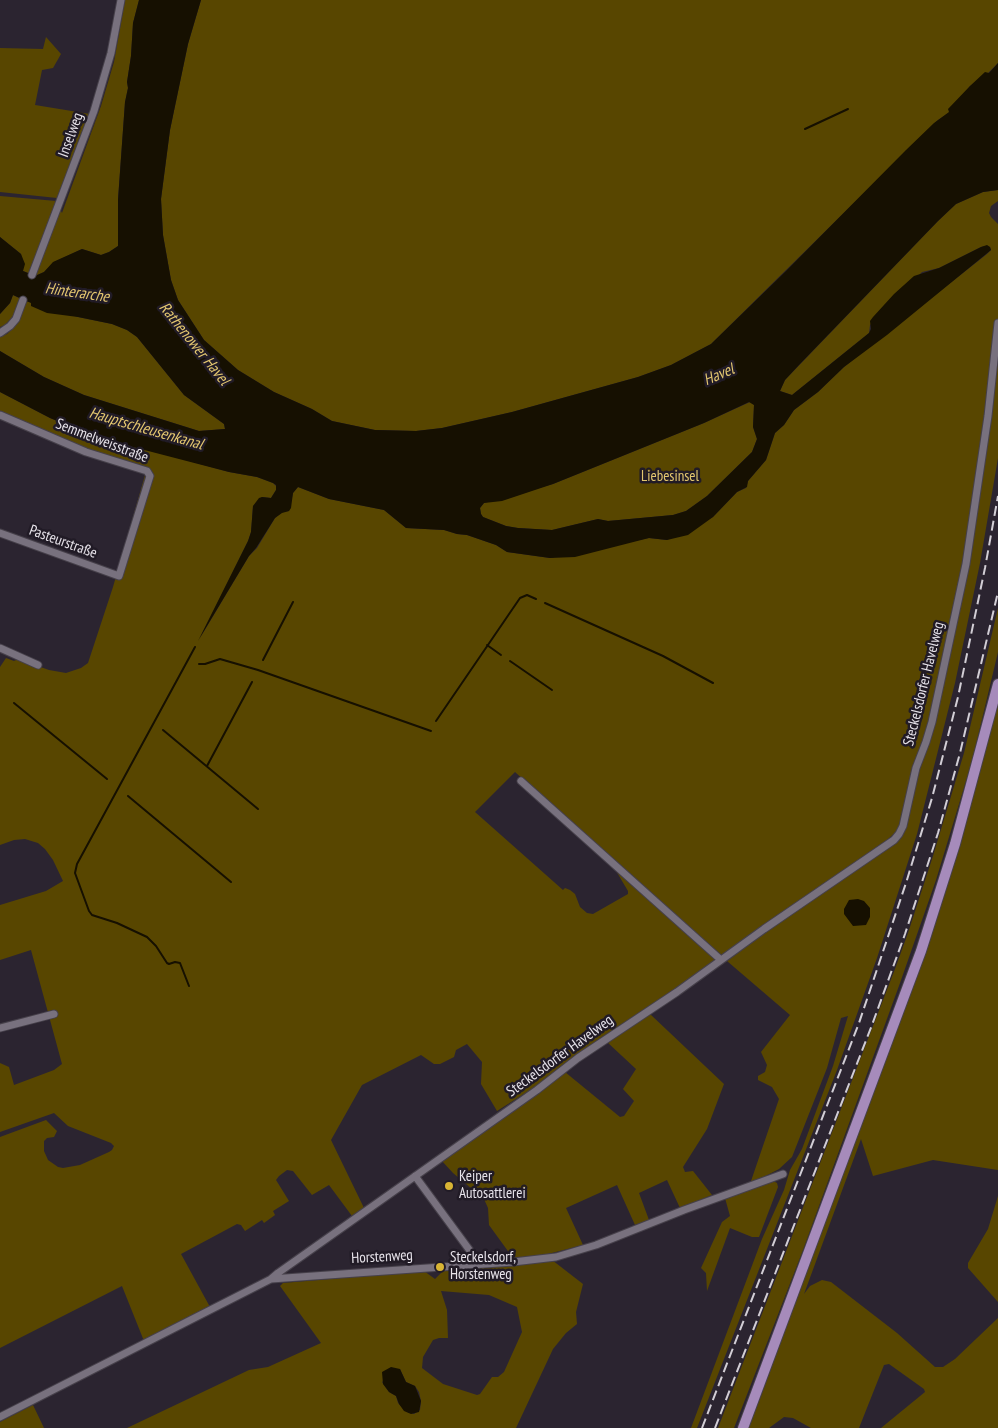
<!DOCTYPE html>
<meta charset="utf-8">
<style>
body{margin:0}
canvas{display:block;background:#2b2430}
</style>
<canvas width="998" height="1428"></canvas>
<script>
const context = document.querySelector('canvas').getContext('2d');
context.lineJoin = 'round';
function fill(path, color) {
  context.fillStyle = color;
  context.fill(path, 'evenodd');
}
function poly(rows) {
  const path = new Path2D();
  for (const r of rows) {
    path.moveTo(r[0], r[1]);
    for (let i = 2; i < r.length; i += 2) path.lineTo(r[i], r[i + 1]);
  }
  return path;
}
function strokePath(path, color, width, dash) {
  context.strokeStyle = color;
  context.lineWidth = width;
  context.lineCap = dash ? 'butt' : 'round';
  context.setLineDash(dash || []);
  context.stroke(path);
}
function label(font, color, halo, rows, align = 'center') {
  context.font = font + ' "PT Sans Narrow",sans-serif';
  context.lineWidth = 5;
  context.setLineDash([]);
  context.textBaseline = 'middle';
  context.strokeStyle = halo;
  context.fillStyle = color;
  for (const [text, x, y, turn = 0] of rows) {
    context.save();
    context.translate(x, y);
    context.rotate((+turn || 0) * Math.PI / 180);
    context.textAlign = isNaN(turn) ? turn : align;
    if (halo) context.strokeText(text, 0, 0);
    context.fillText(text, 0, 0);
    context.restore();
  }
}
fill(poly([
 [125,0,139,0,133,23,131,56,127,82,128,88,125,102,118,199,118,246,109,252,101,255,82,249,54,262,44,272,35,276,38,268,34,266,31,274,23,271,21,254,0,237,0,196,56,201,62,213,101,106,114,62],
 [201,0,998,0,998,63,988,73,970,86,950,112,938,120,711,344,671,365,638,377,512,412,442,428,416,431,375,430,332,421,312,409,274,392,238,370,204,340,178,300,171,280,163,235,161,199,170,130,188,44],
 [46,37,61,54,53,68,42,70,35,105,90,114,62,192,57,198,0,192,0,48,43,49],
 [998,190,998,201,991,206,989,213,991,217,998,224,998,458,980,563,955,683,917,834,877,958,837,1070,697,1428,691,1428,762,1239,784,1190,790,1170,802,1149,833,1066,848,1016,841,1018,827,1068,792,1157,779,1169,750,1184,779,1099,772,1087,758,1080,758,1076,765,1072,767,1065,761,1052,790,1015,727,961,804,904,896,841,917,773,932,734,953,640,901,823,897,831,887,840,757,930,714,963,599,1039,541,1083,497,1111,481,1084,482,1062,467,1044,456,1050,454,1057,440,1064,434,1064,421,1055,362,1085,331,1140,364,1208,352,1216,329,1185,312,1195,293,1171,287,1170,279,1176,276,1180,289,1201,273,1211,275,1215,264,1223,262,1220,245,1231,241,1225,237,1224,181,1254,210,1307,144,1341,122,1286,0,1348,0,1137,46,1120,57,1131,54,1137,47,1138,44,1141,44,1151,48,1160,58,1167,63,1168,80,1165,109,1152,112,1150,114,1146,111,1143,68,1126,54,1113,0,1132,0,1063,9,1067,14,1085,54,1070,62,1064,31,950,0,960,0,905,46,891,63,881,53,860,45,849,38,843,25,839,14,840,0,845,0,667,6,658,14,661,18,659,49,670,66,673,81,668,88,663,113,587,147,468,91,451,0,413,0,392,50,418,84,432,229,472,257,477,273,483,276,486,276,490,271,498,262,497,253,506,251,532,248,541,200,638,249,556,257,548,275,518,282,512,289,511,293,493,298,487,329,499,384,510,406,528,444,530,457,534,467,535,496,545,507,552,550,558,649,538,667,540,713,517,737,492,746,488,748,481,766,460,775,433,784,425,794,410,818,392,844,367,987,254,991,250,990,247,985,246,981,247,939,268,922,272,870,325,869,333,792,395,780,391,785,380,938,221,956,204,983,192],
 [515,772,606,854,628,891,628,894,593,914,587,913,580,907,575,894,570,890,565,888,563,890,475,812],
 [13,295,21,299,13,316,5,325,0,327,0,314,10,303],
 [26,301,78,317,112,324,127,330,137,337,184,395,224,424,225,429,199,431,84,395,44,377,0,351,0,337,7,334,14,327,19,319],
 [750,402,754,405,753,427,757,439,752,452,707,496,686,511,673,515,608,521,598,519,552,530,518,528,506,526,483,517,481,514,480,508,484,503,553,484,704,423],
 [998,608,998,652,972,761,936,880,900,983,803,1250,734,1428,718,1428,895,969,908,933,933,856,964,753],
 [998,699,998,1170,933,1160,873,1176,861,1139,804,1294,810,1286,822,1280,831,1282,897,1333,935,1367,943,1367,955,1359,998,1318,998,1428,881,1428,925,1392,924,1389,889,1364,884,1365,859,1428,811,1428,793,1418,784,1417,769,1428,747,1428,761,1396,965,823],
 [650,1014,724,1084,707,1129,683,1167,685,1172,693,1171,712,1195,680,1208,667,1180,639,1193,649,1220,635,1225,617,1185,566,1208,583,1245,544,1255,513,1258,489,1225,488,1208,484,1199,453,1173,442,1161,565,1072,620,1117,624,1116,634,1101,623,1089,636,1069,607,1042],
 [773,1181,777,1183,778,1187,759,1237,752,1237,730,1228,707,1291,706,1273,701,1268,722,1222,730,1216,725,1198],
 [998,1196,998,1302,968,1268,968,1263,988,1229],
 [552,1260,583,1284,576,1312,577,1324,566,1333,553,1349,516,1428,127,1428,249,1370,268,1367,321,1343,280,1286,283,1283,424,1271,435,1279,445,1269],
 [441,1291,489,1295,517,1307,522,1332,504,1372,498,1377,492,1377,480,1394,477,1395,443,1384,422,1368,423,1357,433,1340,439,1338,448,1338,447,1310],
 [400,1369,406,1382,415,1386,419,1392,421,1401,420,1410,414,1414,407,1412,398,1403,396,1396,389,1392,382,1382],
 [33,1405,44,1428,0,1428,0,1422]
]), '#584600');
fill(poly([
 [139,0,201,0,188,44,170,130,161,199,163,235,171,280,178,300,204,340,238,370,274,392,312,409,332,421,375,430,416,431,442,428,512,412,638,377,671,365,711,344,786,271,906,150,934,123,949,112,948,109,970,86,985,72,989,73,998,63,998,190,983,192,956,204,938,221,799,365,785,380,780,391,792,395,869,333,871,329,870,321,873,317,894,294,914,276,939,268,981,247,987,245,990,247,991,250,887,335,844,367,818,392,794,410,784,425,775,433,766,460,748,481,747,487,737,492,713,517,688,535,667,540,649,538,575,557,550,558,507,552,496,545,467,535,457,534,444,530,406,528,384,510,329,499,298,487,293,493,291,508,289,511,282,513,275,518,256,548,249,556,198,641,248,541,251,532,253,506,259,498,262,497,271,498,276,490,276,485,273,483,257,477,229,472,129,446,84,432,50,418,0,392,0,351,44,377,84,395,199,431,225,429,224,424,184,395,137,337,127,330,112,324,78,317,47,313,31,306,31,303,13,295,10,303,0,314,0,237,21,254,25,264,23,271,35,276,44,272,53,262,82,249,101,255,109,252,118,246,118,200,125,102,128,88,127,82,131,56,133,23],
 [749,402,754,405,753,427,757,439,752,452,707,496,686,511,673,515,608,521,598,519,552,530,518,528,506,526,483,517,481,514,480,508,484,503,502,501,553,484,704,423],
 [858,899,864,901,870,908,870,917,866,925,853,926,844,914,844,909,849,900],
 [391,1367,400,1369,406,1382,415,1386,421,1401,419,1412,411,1414,404,1411,399,1404,396,1396,389,1392,383,1384,382,1372]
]), '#161001');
strokePath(poly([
 [805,129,848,109],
 [545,603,663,656,713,683],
 [487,645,501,655],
 [263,660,293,602],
 [510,661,552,690],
 [199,664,205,664,220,659,258,670,431,731],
 [14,703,107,779],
 [436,721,520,598,527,595,536,599],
 [163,730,258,809],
 [207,766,252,682],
 [128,796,231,882],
 [189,986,180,963,175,962,169,964,167,963,156,946,147,937,117,923,92,915,89,911,75,873,77,864,195,647]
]), '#161001', 2);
const minor = poly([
 [32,275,94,111,111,53,121,0],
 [0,333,10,326,16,319,23,300],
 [0,415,86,452,147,471,150,476,119,576,0,533],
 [0,648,38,665],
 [521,781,721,960],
 [0,1028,54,1014],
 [415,1176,479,1263],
 [271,1279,278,1273,537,1090,578,1058,677,992,764,929,894,840,899,834,903,826,916,768,926,742,932,722,966,564,988,416,998,323],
 [0,1417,271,1279,513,1262,556,1257,596,1245,684,1210,783,1174]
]);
const primary = poly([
 [743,1428,921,951,955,844,998,684]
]);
strokePath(minor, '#46404a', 9);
strokePath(primary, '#46404a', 12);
strokePath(minor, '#78717e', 7);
strokePath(primary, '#a68bbb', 10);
strokePath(poly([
 [702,1428,859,1023,906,883,932,798,958,697,985,568,998,496],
 [715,1428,872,1025,905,934,938,833,960,753,998,592]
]), '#d2ced5', 2, [10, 5]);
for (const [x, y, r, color] of [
 [449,1186,5,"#d8b434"],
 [440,1267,5,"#d8b434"]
]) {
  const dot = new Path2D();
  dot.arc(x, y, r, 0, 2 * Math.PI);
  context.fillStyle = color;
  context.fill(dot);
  strokePath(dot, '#211b26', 2);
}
label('15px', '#e7e3ea', '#211b26', [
 ["Inselweg",71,135,-70],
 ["Semmelweisstraße",102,441,21],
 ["Pasteurstraße",63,542,20],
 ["Steckelsdorfer Havelweg",924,684,-76],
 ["Steckelsdorfer Havelweg",560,1056,-36],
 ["Horstenweg",382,1257,-3]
]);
label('15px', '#e3c76f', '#211b26', [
 ["Liebesinsel",670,477]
]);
label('15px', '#e7e3ea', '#211b26', [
 ["Keiper",459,1177],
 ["Autosattlerei",459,1194],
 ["Steckelsdorf,",450,1258],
 ["Horstenweg",450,1275]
], 'left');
label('italic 16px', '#e4c770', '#211b26', [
 ["Hinterarche",77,293,8],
 ["Rathenower Havel",194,344,51],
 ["Havel",719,375,-23],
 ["Hauptschleusenkanal",146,429,16]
]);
</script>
